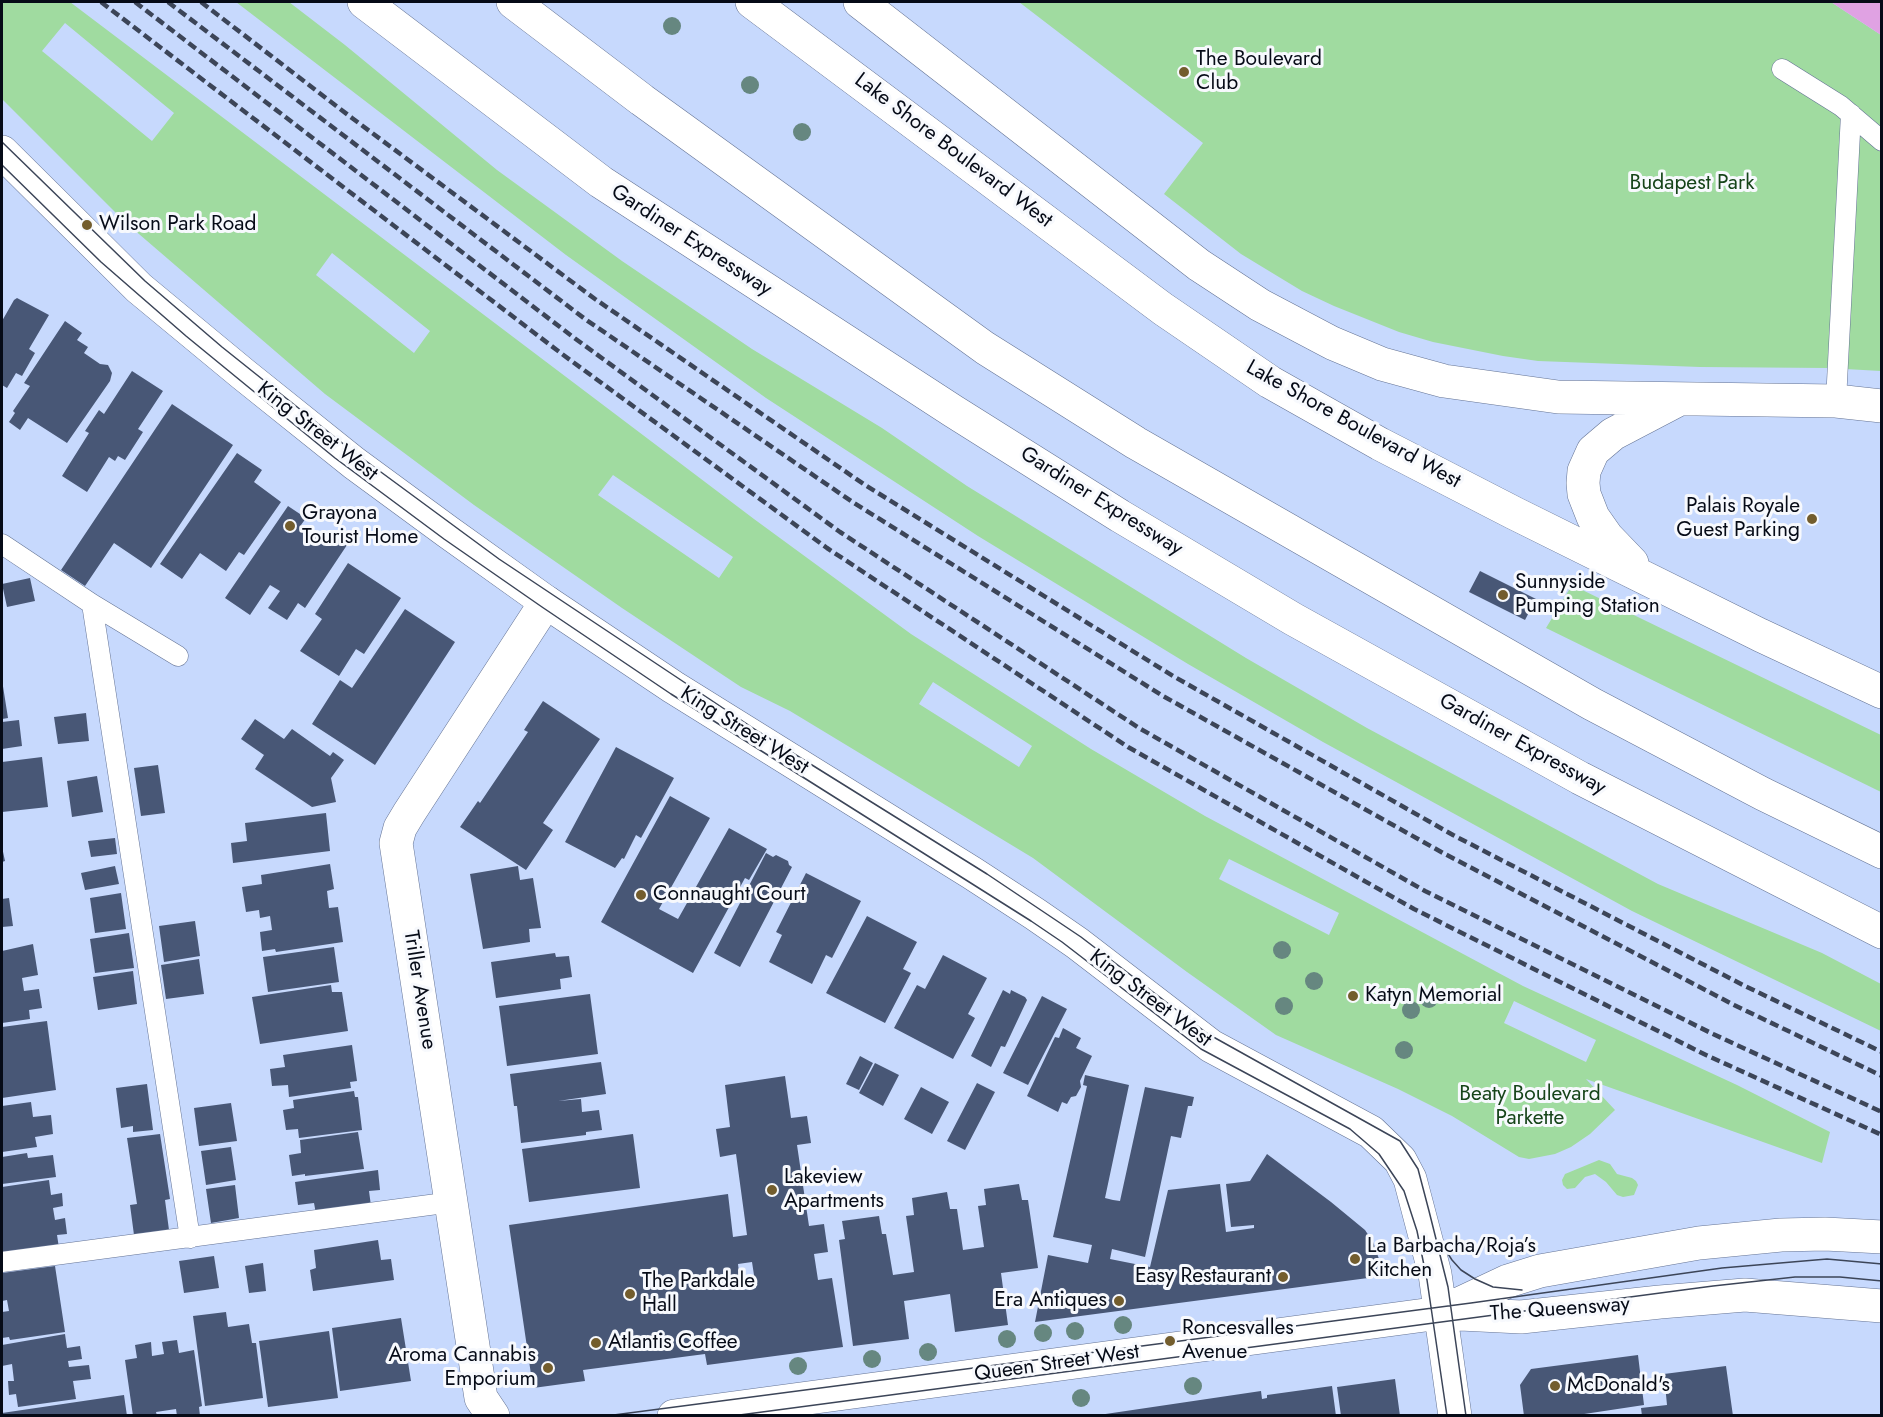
<!DOCTYPE html>
<meta charset="utf-8">
<style>
body{margin:0}
#map{position:relative;width:1883px;height:1417px;overflow:hidden;background:#c7d9fd;font-family:Jost,sans-serif}
canvas{display:block}
.frame{position:absolute;inset:0;border:3px solid #060b17;pointer-events:none}
</style>
<div id="map">
<canvas width="1883" height="1417"></canvas>
<div class="frame"></div>
</div>
<script>
const context = document.querySelector('canvas').getContext('2d');
context.lineJoin = 'round';
function fill(path, color) {
  context.fillStyle = color;
  context.fill(path, 'evenodd');
}
function poly(rows) {
  const path = new Path2D();
  for (const r of rows) {
    path.moveTo(r[0], r[1]);
    for (let i = 2; i < r.length; i += 2) path.lineTo(r[i], r[i + 1]);
  }
  return path;
}
function strokePath(path, color, width, dash) {
  context.strokeStyle = color;
  context.lineWidth = width;
  context.lineCap = dash ? 'butt' : 'round';
  context.setLineDash(dash || []);
  context.stroke(path);
}
function label(font, color, halo, rows, align = 'center') {
  context.font = font + ' Jost,sans-serif';
  context.lineWidth = 6;
  context.setLineDash([]);
  context.textBaseline = 'middle';
  context.strokeStyle = halo;
  context.fillStyle = color;
  for (const [text, x, y, turn = 0] of rows) {
    context.save();
    context.translate(x, y);
    context.rotate((+turn || 0) * Math.PI / 180);
    context.textAlign = isNaN(turn) ? turn : align;
    if (halo) context.strokeText(text, 0, 0);
    context.fillText(text, 0, 0);
    context.restore();
  }
}
fill(poly([
 [2,2,70,2,754,519,911,634,1091,749,1205,816,1523,986,1737,1085,1830,1132,1822,1163,1586,1079,1615,1110,1590,1134,1571,1147,1555,1154,1529,1159,1519,1157,1452,1116,1398,1089,1276,1035,1187,972,1033,858,790,711,741,687,622,608,474,505,325,394,125,222,2,99],
 [65,23,174,113,152,141,42,51],
 [332,253,430,331,414,353,316,275],
 [613,475,733,557,719,578,598,495],
 [933,682,1032,746,1019,767,919,704],
 [1229,859,1339,913,1329,935,1219,879],
 [1514,1001,1596,1040,1586,1062,1504,1023],
 [236,2,289,2,345,45,497,170,622,261,752,349,882,428,967,486,1246,658,1367,728,1658,884,1822,953,1881,984,1881,1031,1632,911,1323,742,1188,664,978,536,766,398,566,255],
 [1019,2,1831,2,1881,35,1881,371,1827,368,1700,367,1538,361,1503,356,1433,342,1399,332,1334,306,1302,291,1241,254,1164,194,1203,143],
 [1572,585,1881,735,1881,792,1546,628],
 [1599,1160,1610,1164,1617,1174,1632,1178,1636,1181,1638,1185,1634,1195,1623,1197,1617,1195,1606,1182,1595,1174,1585,1177,1575,1188,1567,1189,1563,1185,1562,1180,1565,1174]
]), '#a0dba0');
fill(poly([
 [1831,2,1881,2,1881,35]
]), '#e0a2e3');
fill(poly([
 [17,298,49,315,29,349,35,353,22,376,16,373,7,388,2,385,2,321,14,300],
 [65,321,82,333,77,340,88,347,84,353,100,364,108,365,112,373,110,381,67,443,28,418,20,430,9,422,15,413,13,411,30,386,24,383],
 [132,371,163,391,138,429,143,432,125,460,118,456,115,461,109,457,87,492,62,476,89,433,85,431,99,410,104,414],
 [172,404,233,445,151,568,114,543,85,586,61,570],
 [237,453,262,470,254,482,281,502,244,555,239,552,226,571,200,553,182,579,160,564],
 [288,506,306,518,301,525,323,539,328,532,347,545,305,608,298,603,287,620,268,608,280,591,270,585,250,615,225,598],
 [348,563,401,598,364,654,356,649,339,676,300,651,322,619,315,614],
 [1480,571,1536,599,1525,620,1469,592],
 [30,578,35,601,7,607,2,584],
 [405,609,455,642,375,765,312,724,340,680,352,688],
 [2,680,8,718,2,719],
 [543,701,600,739,543,823,553,830,526,870,460,827,478,801,480,803,528,732,524,730],
 [86,713,89,741,58,744,54,717],
 [255,719,284,739,292,729,330,756,333,752,344,760,331,778,336,802,312,807,255,769,264,755,241,739],
 [19,720,22,746,2,749,2,722],
 [616,747,674,778,641,838,636,835,624,859,622,858,615,868,565,842],
 [42,757,48,807,2,812,2,762],
 [158,765,165,813,141,816,134,768],
 [97,776,103,812,72,817,67,781],
 [670,796,710,818,659,909,678,919,729,828,767,849,749,880,745,878,693,973,601,922],
 [326,813,330,851,233,863,231,843,247,841,245,823],
 [115,838,117,854,91,857,88,841],
 [2,847,5,861,2,862],
 [766,853,773,857,776,855,788,861,789,865,792,867,740,967,714,953],
 [330,864,334,889,327,891,329,908,338,907,343,942,276,952,275,949,262,951,260,932,272,930,270,916,260,918,259,910,246,912,242,887,262,884,261,875],
 [115,866,119,884,85,890,81,873],
 [518,866,520,880,533,878,541,928,529,929,530,942,483,949,470,874],
 [806,873,861,901,832,958,826,955,812,984,769,962,782,935,776,932],
 [121,893,126,929,95,933,90,898],
 [9,898,13,926,2,927,2,899],
 [867,916,917,942,903,969,911,973,885,1023,826,993],
 [195,921,200,956,164,962,159,926],
 [129,933,134,968,95,973,90,939],
 [33,944,38,975,22,978,24,991,39,989,42,1008,29,1010,30,1019,2,1023,2,951],
 [334,947,339,982,268,992,263,957],
 [555,953,556,957,569,956,572,977,560,979,561,989,496,998,491,962],
 [943,955,987,978,968,1014,975,1018,953,1059,894,1028,917,985,925,989],
 [199,959,204,994,166,999,161,965],
 [133,971,137,1004,98,1010,93,977],
 [331,985,332,992,342,992,348,1031,260,1044,252,997],
 [1003,990,1010,994,1011,990,1025,997,1027,1000,1005,1047,1001,1046,991,1067,971,1056],
 [590,994,598,1054,507,1066,499,1006],
 [1042,996,1067,1009,1028,1085,1003,1073],
 [47,1021,56,1090,2,1098,2,1027],
 [1063,1028,1081,1038,1076,1048,1092,1056,1080,1081,1081,1087,1076,1096,1071,1097,1067,1104,1062,1102,1058,1112,1027,1096,1055,1037,1059,1038],
 [352,1045,357,1081,350,1082,351,1088,289,1097,288,1085,272,1086,270,1069,285,1067,283,1055],
 [860,1056,873,1063,859,1090,846,1084],
 [601,1062,606,1094,558,1101,581,1099,582,1112,599,1110,602,1130,586,1132,586,1135,521,1143,517,1106,514,1106,510,1074],
 [875,1063,899,1075,883,1106,859,1093],
 [1085,1075,1129,1085,1105,1198,1113,1200,1120,1201,1145,1087,1194,1097,1192,1106,1188,1106,1181,1138,1171,1136,1145,1257,1112,1249,1110,1259,1150,1267,1168,1190,1220,1184,1226,1232,1254,1228,1254,1225,1231,1227,1226,1184,1250,1181,1267,1154,1331,1202,1365,1230,1373,1242,1379,1259,1377,1269,1374,1274,1368,1278,1035,1322,1048,1255,1088,1263,1092,1245,1053,1237,1087,1086,1083,1085],
 [785,1076,791,1118,807,1116,811,1143,797,1145,809,1226,824,1224,828,1252,814,1254,818,1280,832,1278,843,1347,707,1365,705,1354,583,1370,585,1381,533,1388,509,1225,728,1194,733,1237,747,1235,736,1154,720,1157,716,1129,730,1127,725,1085],
 [752,1262,756,1288,741,1290,738,1264],
 [977,1083,995,1092,965,1150,947,1141],
 [147,1084,153,1130,133,1132,133,1126,121,1128,116,1088],
 [921,1087,949,1102,932,1134,904,1119],
 [354,1091,355,1097,358,1097,362,1130,299,1138,298,1129,286,1130,283,1110,294,1108,293,1100],
 [31,1102,33,1117,51,1115,53,1134,35,1137,37,1147,2,1152,2,1106],
 [231,1103,237,1141,199,1146,194,1108],
 [358,1132,364,1169,305,1176,305,1174,292,1176,289,1155,301,1153,300,1140],
 [160,1134,170,1199,165,1200,169,1230,134,1235,130,1205,137,1204,127,1138],
 [633,1134,640,1188,529,1202,522,1149],
 [231,1147,236,1180,206,1185,201,1151],
 [27,1153,28,1158,53,1155,56,1177,2,1184,2,1157],
 [378,1170,380,1190,369,1191,371,1206,316,1214,314,1203,298,1205,295,1182],
 [49,1180,51,1195,62,1193,63,1206,53,1208,55,1220,65,1218,67,1234,57,1235,59,1248,2,1256,2,1187],
 [1019,1184,1022,1200,1028,1200,1038,1268,1001,1273,1008,1325,955,1332,950,1294,904,1301,909,1339,853,1346,839,1240,845,1239,842,1221,879,1216,882,1234,886,1234,893,1275,914,1272,906,1216,914,1215,912,1198,947,1192,950,1209,957,1209,963,1250,984,1247,978,1206,986,1205,984,1189],
 [235,1185,239,1218,211,1223,206,1189],
 [378,1240,381,1260,391,1259,394,1280,313,1291,310,1270,316,1268,314,1250],
 [214,1256,219,1288,184,1293,179,1261],
 [263,1263,266,1291,249,1293,245,1266],
 [55,1266,65,1332,10,1340,9,1337,2,1338,2,1312,9,1311,7,1300,2,1301,2,1273],
 [226,1312,228,1327,249,1324,252,1343,256,1343,263,1398,205,1406,193,1316],
 [401,1318,411,1381,340,1391,332,1328],
 [329,1331,338,1398,268,1407,259,1341],
 [65,1334,67,1348,80,1346,82,1359,68,1361,69,1367,89,1365,91,1379,73,1381,76,1399,18,1407,16,1394,9,1395,8,1381,14,1381,12,1364,2,1366,2,1345],
 [177,1340,179,1353,194,1350,202,1406,199,1407,200,1416,177,1416,176,1409,156,1412,157,1416,133,1416,125,1360,137,1358,135,1345,151,1342,152,1356,164,1354,162,1342],
 [1638,1355,1644,1405,1571,1416,1524,1416,1520,1385,1531,1369],
 [1726,1366,1733,1416,1642,1416,1641,1408,1667,1405,1664,1374],
 [1395,1379,1400,1416,1341,1416,1337,1387],
 [1332,1386,1336,1416,1092,1416,1261,1391,1262,1399,1267,1398,1267,1395],
 [124,1395,127,1416,2,1416,2,1413]
]), '#485776');
const lane = poly([
 [1782,69,1841,106,1882,141],
 [1836,401,1851,114],
 [2,544,92,604,178,656],
 [92,604,190,1238],
 [2,1262,452,1202]
]);
const street = poly([
 [493,1416,481,1398,396,843,400,828,409,813,546,602]
]);
const secondary = poly([
 [2,152,139,288,243,374,354,463,448,532,546,602,673,687,972,873,1035,914,1077,943,1211,1046,1371,1132,1400,1160,1410,1179,1435,1274,1455,1416],
 [1440,1313,1508,1281,1540,1271,1699,1243,1781,1235,1825,1234,1882,1237],
 [674,1416,1440,1313,1521,1317,1660,1302,1745,1295,1882,1306]
]);
const highway = poly([
 [364,2,601,182,953,411,1120,516,1293,619,1580,778,1882,932],
 [513,2,642,100,985,348,1136,443,1592,704,1763,794,1882,852],
 [752,2,1163,309,1270,382,1380,444,1514,513,1760,635,1882,692],
 [860,2,1199,265,1260,305,1332,343,1382,364,1444,381,1558,397,1836,401,1882,406],
 [1632,563,1607,537,1593,517,1584,494,1583,483,1584,471,1593,451,1613,434,1676,401]
]);
strokePath(lane, '#647394', 21);
strokePath(street, '#647394', 34);
strokePath(secondary, '#647394', 34);
strokePath(highway, '#647394', 34);
strokePath(lane, '#fff', 20);
strokePath(street, '#fff', 33);
strokePath(secondary, '#fff', 33);
strokePath(highway, '#fff', 33);
strokePath(poly([
 [2,142,145,281,222,347,351,450,499,559,759,732,987,874,1081,937,1208,1034,1400,1141,1418,1169,1429,1211,1448,1287,1466,1416],
 [2,165,101,262,186,336,335,458,444,539,542,607,671,694,1031,921,1062,942,1201,1049,1350,1129,1379,1154,1404,1191,1417,1231,1427,1280,1447,1416],
 [1441,1243,1452,1260,1461,1270,1475,1279,1493,1287,1522,1290],
 [606,1416,1471,1303,1722,1268,1827,1259,1882,1264],
 [732,1416,1713,1286,1795,1277,1840,1277,1882,1281]
]), '#3c4558', 1.5);
strokePath(poly([
 [101,2,562,354,827,548,1128,747,1414,909,1706,1055,1882,1135],
 [135,2,573,337,840,532,1139,728,1425,891,1713,1034,1882,1112],
 [168,2,585,319,854,503,1163,696,1443,853,1734,1005,1882,1076],
 [201,2,352,118,595,299,865,485,1173,676,1453,835,1743,985,1882,1052]
]), '#3c4558', 4.5, [9, 4.5]);
context.fillStyle = '#668780';
for (const [x, y] of [
 [672,26],
 [750,85],
 [802,132],
 [1282,950],
 [1314,981],
 [1429,999],
 [1284,1006],
 [1411,1010],
 [1404,1050],
 [1123,1325],
 [1075,1331],
 [1043,1333],
 [1007,1339],
 [928,1352],
 [872,1359],
 [798,1366],
 [1193,1386],
 [1081,1398]
]) {
  context.beginPath();
  context.arc(x, y, 9, 0, 2 * Math.PI);
  context.fill();
}
for (const [x, y, r, color] of [
 [1184,72,6,"#735d2d"],
 [87,225,6,"#735d2d"],
 [1812,519,6,"#735d2d"],
 [290,526,6,"#735d2d"],
 [1503,595,6,"#735d2d"],
 [641,895,6,"#735d2d"],
 [1353,996,6,"#735d2d"],
 [772,1190,6,"#735d2d"],
 [1355,1259,6,"#735d2d"],
 [1283,1277,6,"#735d2d"],
 [630,1294,6,"#735d2d"],
 [1119,1301,6,"#735d2d"],
 [1170,1341,6,"#735d2d"],
 [596,1343,6,"#735d2d"],
 [548,1368,6,"#735d2d"],
 [1555,1386,6,"#735d2d"]
]) {
  const dot = new Path2D();
  dot.arc(x, y, r, 0, 2 * Math.PI);
  context.fillStyle = color;
  context.fill(dot);
  strokePath(dot, '#f7f9fd', 2);
}
label('21px', '#060b17', '#f7f9fd', [
 ["The Boulevard",1196,60],
 ["Club",1196,84],
 ["Wilson Park Road",99,225],
 ["Palais Royale",1800,507,"right"],
 ["Guest Parking",1800,531,"right"],
 ["Grayona",302,514],
 ["Tourist Home",302,538],
 ["Sunnyside",1515,583],
 ["Pumping Station",1515,607],
 ["Connaught Court",653,895],
 ["Katyn Memorial",1365,996],
 ["Lakeview",784,1178],
 ["Apartments",784,1202],
 ["La Barbacha/Roja’s",1367,1247],
 ["Kitchen",1367,1271],
 ["Easy Restaurant",1271,1277,"right"],
 ["The Parkdale",642,1282],
 ["Hall",642,1306],
 ["Era Antiques",1107,1301,"right"],
 ["Roncesvalles",1182,1329],
 ["Avenue",1182,1353],
 ["Atlantis Coffee",608,1343],
 ["Aroma Cannabis",536,1356,"right"],
 ["Emporium",536,1380,"right"],
 ["McDonald's",1567,1386]
], 'left');
label('21px', '#060b17', '#f7f9fd', [
 ["Lake Shore Boulevard West",953,151,37],
 ["Gardiner Expressway",691,241,33],
 ["Lake Shore Boulevard West",1353,425,29],
 ["King Street West",317,432,38],
 ["Gardiner Expressway",1101,502,32],
 ["King Street West",744,731,32],
 ["Gardiner Expressway",1522,745,29],
 ["Triller Avenue",419,990,81],
 ["King Street West",1150,999,37],
 ["The Queensway",1560,1310,-4],
 ["Queen Street West",1057,1364,-8]
]);
label('21px', '#164419', '#f7f9fd', [
 ["Budapest Park",1692,184],
 ["Beaty Boulevard",1530,1095],
 ["Parkette",1530,1119]
]);
</script>
